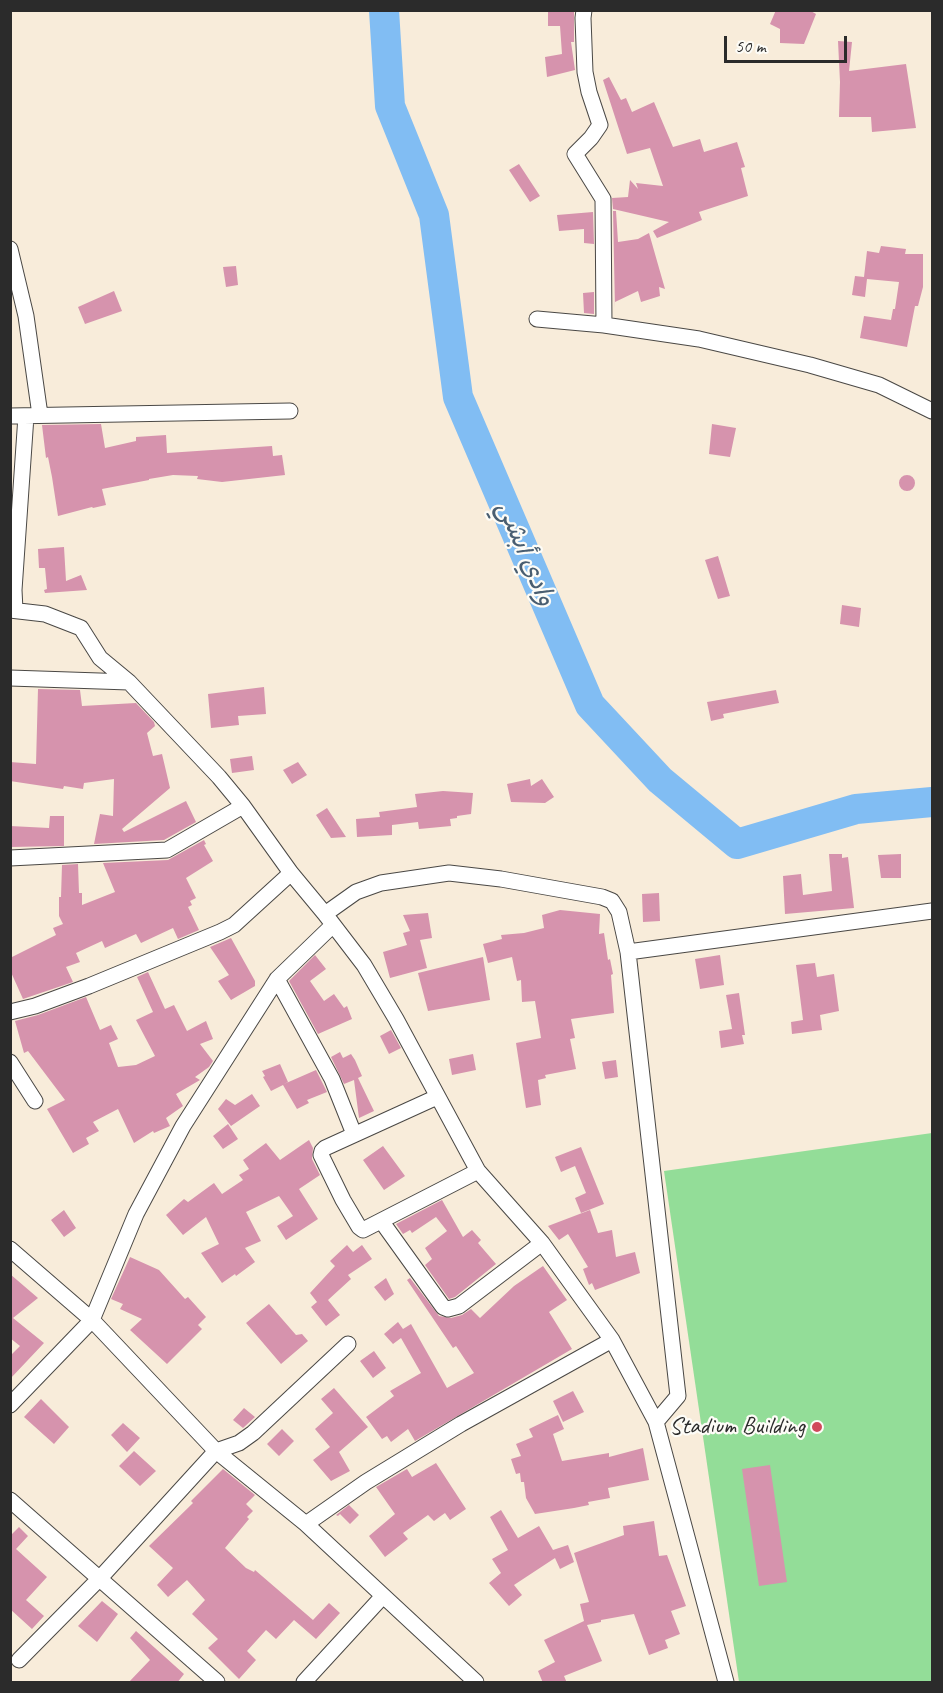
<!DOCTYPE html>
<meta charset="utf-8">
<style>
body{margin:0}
#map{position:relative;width:943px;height:1693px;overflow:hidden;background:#f8ecda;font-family:Caveat,sans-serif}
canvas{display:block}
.frame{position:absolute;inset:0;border:12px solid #2b2b2b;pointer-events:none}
.scale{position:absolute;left:724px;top:36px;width:123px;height:27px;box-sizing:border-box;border:3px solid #2b2b2b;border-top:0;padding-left:8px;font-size:18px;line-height:21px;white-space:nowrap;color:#2b2b2b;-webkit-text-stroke:4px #fdfcf7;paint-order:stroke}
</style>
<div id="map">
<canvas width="943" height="1693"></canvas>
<div class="frame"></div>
<div class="scale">50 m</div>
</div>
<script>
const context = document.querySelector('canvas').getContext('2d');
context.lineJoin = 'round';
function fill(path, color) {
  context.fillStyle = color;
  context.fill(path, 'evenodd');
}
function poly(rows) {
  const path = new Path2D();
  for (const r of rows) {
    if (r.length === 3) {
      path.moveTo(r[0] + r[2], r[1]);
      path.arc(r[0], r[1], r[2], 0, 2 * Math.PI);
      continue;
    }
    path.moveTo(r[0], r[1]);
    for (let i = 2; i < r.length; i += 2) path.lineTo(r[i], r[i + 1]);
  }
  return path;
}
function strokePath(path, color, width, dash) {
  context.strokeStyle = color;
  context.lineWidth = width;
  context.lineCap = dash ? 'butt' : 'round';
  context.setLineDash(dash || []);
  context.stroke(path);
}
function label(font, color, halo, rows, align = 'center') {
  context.font = font + ' Caveat,"Playpen Sans Arabic",sans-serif';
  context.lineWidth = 4.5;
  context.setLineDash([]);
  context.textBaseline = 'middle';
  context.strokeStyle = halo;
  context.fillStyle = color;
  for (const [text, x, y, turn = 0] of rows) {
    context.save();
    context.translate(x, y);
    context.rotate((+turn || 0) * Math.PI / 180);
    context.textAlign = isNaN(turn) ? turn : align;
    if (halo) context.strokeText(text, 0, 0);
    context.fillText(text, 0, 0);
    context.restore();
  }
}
fill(poly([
 [932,1133,932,1682,739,1682,664,1171]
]), '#93dd98');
strokePath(poly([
 [384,10,390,106,434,215,458,397,590,705,660,780,737,844,856,809,932,802]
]), '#81bdf3', 30);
fill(poly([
 [548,10,574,10,574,42,571,42,575,70,547,77,545,57,562,54,560,26,548,26],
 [776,10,809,10,816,14,804,44,780,43,780,29,770,24],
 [838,41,852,42,849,71,906,64,916,128,872,132,871,117,839,117,840,82],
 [609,77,621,100,626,98,632,112,654,102,673,147,700,139,704,152,737,142,745,167,741,168,748,196,699,212,702,220,657,238,653,231,669,222,613,209,612,198,628,197,630,180,638,189,636,183,663,186,650,148,627,154,603,80],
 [519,164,540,196,530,202,509,170],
 [613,211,616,211,618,242,638,239,649,233,665,289,659,287,660,296,641,302,638,291,615,302,615,309],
 [593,212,594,244,584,243,584,229,559,231,557,215],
 [881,246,906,249,905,254,923,254,923,287,918,306,915,306,907,347,860,338,864,316,891,320,893,309,895,309,899,282,867,279,865,297,852,295,855,276,864,277,867,251,879,253],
 [236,266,238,285,226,287,223,267],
 [114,291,122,311,85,324,78,307],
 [594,292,594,314,584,313,583,293],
 [101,424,105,448,136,441,136,437,166,435,167,453,272,446,273,456,282,455,285,475,222,482,197,479,198,476,173,475,149,479,149,480,102,489,106,505,93,508,92,507,58,516,52,477,48,457,46,458,42,425],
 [712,424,736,428,730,457,709,454],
 [907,483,8],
 [64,547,66,581,81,575,87,590,45,593,44,590,47,589,45,568,39,568,38,549],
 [718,556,730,596,718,599,705,560],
 [842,605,861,608,859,627,840,624],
 [264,687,266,714,238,716,239,725,211,728,208,694],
 [38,689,80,690,82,706,136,703,154,722,155,726,147,733,153,756,162,754,170,788,122,829,124,832,186,801,196,822,164,840,94,844,100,814,113,816,114,779,84,783,83,789,64,786,63,789,10,781,10,762,36,764],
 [776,690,779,703,723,714,724,718,711,721,707,702],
 [252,756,254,770,232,773,230,759],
 [298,762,307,775,292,784,283,770],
 [530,779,531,786,542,779,554,797,545,803,511,802,507,784],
 [443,791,473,793,471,814,457,816,457,818,450,819,451,826,419,829,418,822,392,825,392,835,357,837,356,819,380,817,379,812,417,807,415,794],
 [327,808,346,837,331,838,316,815],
 [50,816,64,816,64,846,10,847,10,826,49,828],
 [204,840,206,844,204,845,213,861,186,878,196,898,190,901,192,905,188,907,199,930,178,939,173,928,141,943,136,934,105,948,102,941,76,953,80,962,66,967,73,982,23,999,10,970,10,958,56,935,53,928,63,924,59,916,59,897,61,897,62,865,78,864,79,893,82,893,82,905,115,892,103,863,168,860],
 [829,854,842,854,842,858,848,857,854,908,785,914,783,876,801,874,803,895,832,891],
 [901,854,901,878,881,878,878,855],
 [659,893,660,921,643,922,642,894],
 [560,910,600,914,599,934,604,933,608,960,610,959,613,974,611,975,614,1013,571,1019,575,1038,570,1039,576,1069,545,1075,546,1078,538,1080,541,1105,526,1108,516,1043,541,1038,535,1001,522,1002,521,980,517,981,512,957,488,963,483,944,502,939,501,935,524,933,544,928,542,915],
 [428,913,432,938,420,940,427,968,390,978,383,952,407,945,403,933,410,931,403,915],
 [231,938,255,981,255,986,231,1000,218,981,229,975,210,947],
 [315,955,326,969,310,981,324,1001,334,994,344,1008,347,1006,352,1019,318,1034,289,981],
 [720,955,724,985,700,989,695,959],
 [483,957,490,1000,428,1011,418,973],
 [815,963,817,977,834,974,839,1011,820,1015,822,1030,792,1034,791,1022,803,1020,796,965],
 [148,972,165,1009,174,1005,187,1031,206,1021,213,1039,200,1044,213,1061,209,1067,195,1077,200,1080,176,1094,183,1106,166,1118,170,1126,154,1133,153,1131,134,1143,118,1109,93,1122,99,1131,86,1138,89,1144,73,1153,47,1109,65,1100,28,1051,24,1053,15,1021,38,1015,86,997,100,1030,111,1025,118,1039,109,1043,118,1067,136,1065,155,1056,136,1020,153,1012,137,977],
 [739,993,745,1035,742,1035,744,1044,721,1048,719,1031,732,1029,726,995],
 [391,1030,401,1048,389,1054,380,1036],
 [340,1052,343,1058,351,1054,355,1060,362,1076,358,1078,374,1111,359,1118,354,1080,344,1084,331,1057],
 [473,1054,476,1070,452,1075,449,1059],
 [616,1060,618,1077,605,1079,602,1062],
 [280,1064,288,1082,284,1084,316,1070,327,1092,307,1100,309,1103,297,1109,283,1085,271,1091,263,1077,265,1076,262,1071],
 [252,1094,260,1106,231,1126,218,1109,226,1099,235,1105],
 [228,1124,238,1139,223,1149,213,1136],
 [309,1140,313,1148,312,1159,320,1175,299,1189,318,1219,286,1240,277,1226,293,1216,279,1196,246,1212,261,1241,245,1248,255,1262,236,1276,235,1274,222,1283,201,1253,219,1244,206,1217,183,1235,166,1215,184,1199,188,1202,214,1183,222,1194,243,1180,239,1175,249,1169,243,1160,266,1143,280,1160],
 [383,1146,405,1176,384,1190,363,1160],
 [581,1147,604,1204,581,1213,575,1198,586,1193,575,1166,561,1172,555,1157],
 [442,1200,463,1237,472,1230,481,1240,478,1243,496,1264,455,1297,449,1299,425,1265,432,1259,425,1248,447,1231,436,1217,412,1233,410,1230,403,1234,396,1224],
 [64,1210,76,1228,64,1237,51,1220],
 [590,1210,598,1233,612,1230,616,1257,635,1252,640,1273,595,1290,592,1283,589,1285,583,1269,588,1267,568,1234,559,1240,548,1226],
 [347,1245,353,1252,362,1245,372,1259,348,1275,351,1279,328,1300,340,1315,326,1326,311,1307,317,1302,310,1293,335,1266,330,1261],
 [130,1257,159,1270,185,1299,188,1297,206,1317,198,1325,202,1329,167,1364,130,1330,142,1319,120,1309,123,1304,111,1299],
 [543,1266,567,1300,549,1312,572,1349,415,1441,408,1429,391,1442,387,1436,382,1439,366,1417,394,1396,390,1391,421,1373,401,1338,393,1344,384,1334,398,1322,403,1329,411,1324,447,1388,474,1373,456,1346,453,1348,407,1280,410,1278,439,1316,451,1318,462,1315,471,1309,480,1318,514,1286],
 [10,1274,38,1298,13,1318,44,1343,10,1379,10,1356,20,1346,10,1338],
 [386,1278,394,1294,385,1301,374,1287],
 [269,1304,296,1335,302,1334,308,1341,281,1364,246,1323],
 [374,1351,386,1368,373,1378,360,1361],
 [334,1388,368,1427,339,1452,350,1471,331,1481,313,1460,330,1447,315,1429,333,1413,321,1399],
 [573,1391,584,1412,563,1422,553,1401],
 [41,1399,69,1427,54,1444,24,1417],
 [244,1408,255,1417,243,1428,233,1420],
 [558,1415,564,1429,553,1434,562,1461,609,1453,609,1457,643,1448,649,1480,608,1488,610,1498,588,1502,589,1505,574,1508,535,1514,526,1498,524,1482,521,1482,520,1473,516,1474,511,1459,521,1456,516,1444,533,1437,529,1429],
 [123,1423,140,1438,127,1452,111,1435],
 [282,1429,294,1441,279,1456,267,1444],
 [134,1451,156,1471,140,1486,119,1466],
 [436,1463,466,1509,450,1520,445,1513,434,1521,428,1515,403,1533,408,1539,385,1557,369,1536,395,1514,376,1487,407,1469,412,1477],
 [770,1465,787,1582,759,1586,742,1469],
 [223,1469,255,1495,246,1504,253,1511,247,1517,249,1519,225,1548,246,1568,254,1572,255,1570,313,1620,329,1603,340,1613,316,1639,294,1620,276,1639,266,1630,247,1651,256,1660,239,1679,208,1648,218,1639,192,1614,205,1600,187,1580,168,1597,157,1585,173,1568,149,1546,193,1503,191,1501],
 [349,1505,359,1515,350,1524,340,1514,338,1516,336,1515],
 [501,1510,518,1538,539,1526,553,1550,568,1545,574,1562,560,1569,555,1558,514,1585,522,1595,509,1606,489,1583,501,1573,492,1559,508,1550,490,1517],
 [654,1521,659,1556,667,1555,686,1606,671,1611,680,1634,665,1640,668,1648,649,1655,634,1614,601,1620,601,1622,587,1625,602,1661,564,1676,567,1683,543,1683,538,1671,555,1662,544,1640,584,1621,580,1604,589,1602,574,1553,624,1535,623,1526],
 [19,1527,28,1536,16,1549,47,1577,26,1600,44,1616,32,1629,10,1609,10,1536],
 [102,1601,118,1614,97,1642,78,1626],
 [136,1631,184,1674,177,1683,128,1683,150,1660,130,1638]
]), '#d693ad');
const minor = poly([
 [584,10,583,18,585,72,589,92,600,125,591,138,575,154,603,199,604,325],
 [10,249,26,316,40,415],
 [537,319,604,325,699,339,810,365,879,385,932,411],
 [10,416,290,411],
 [10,610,45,614,81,628,100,658,129,682,219,777,243,806,291,873,325,914,364,965,396,1019,478,1171,542,1243,612,1340,656,1422,726,1682],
 [15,610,14,590,26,416],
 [10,678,129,682],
 [10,858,167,850,243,806],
 [325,914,356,892,381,883,449,873,501,879,602,897,612,901,619,912,628,952,678,1396,656,1422],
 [628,952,932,911],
 [277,979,332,1079,354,1134],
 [10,1012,35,1006,89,986,220,932,234,925,291,873],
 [10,1062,35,1101],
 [437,1097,325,1148,322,1151,321,1155,343,1200,359,1227,363,1230,478,1171],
 [382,1222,443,1307,448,1309,459,1306,542,1243],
 [10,1249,92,1320,216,1451,306,1524,476,1682],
 [10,1405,92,1320,136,1214,183,1126,277,979,333,925],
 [10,1500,217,1682],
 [306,1524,366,1482,461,1424,612,1340],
 [19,1660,101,1577,216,1451,239,1443,253,1433,348,1344],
 [304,1682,383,1596]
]);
strokePath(minor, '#4a4845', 17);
strokePath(minor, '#fff', 15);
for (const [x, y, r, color] of [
 [817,1427,6,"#d1495b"]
]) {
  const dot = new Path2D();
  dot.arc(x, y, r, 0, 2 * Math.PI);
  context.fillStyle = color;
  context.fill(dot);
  strokePath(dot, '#fdfcf7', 2);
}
label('24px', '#2b2b2b', '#fdfcf7', [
 ["Stadium Building",805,1427]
], 'right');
label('italic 26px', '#495e71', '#fdfcf7', [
 ["وادي أبشي",525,554,67]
]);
</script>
